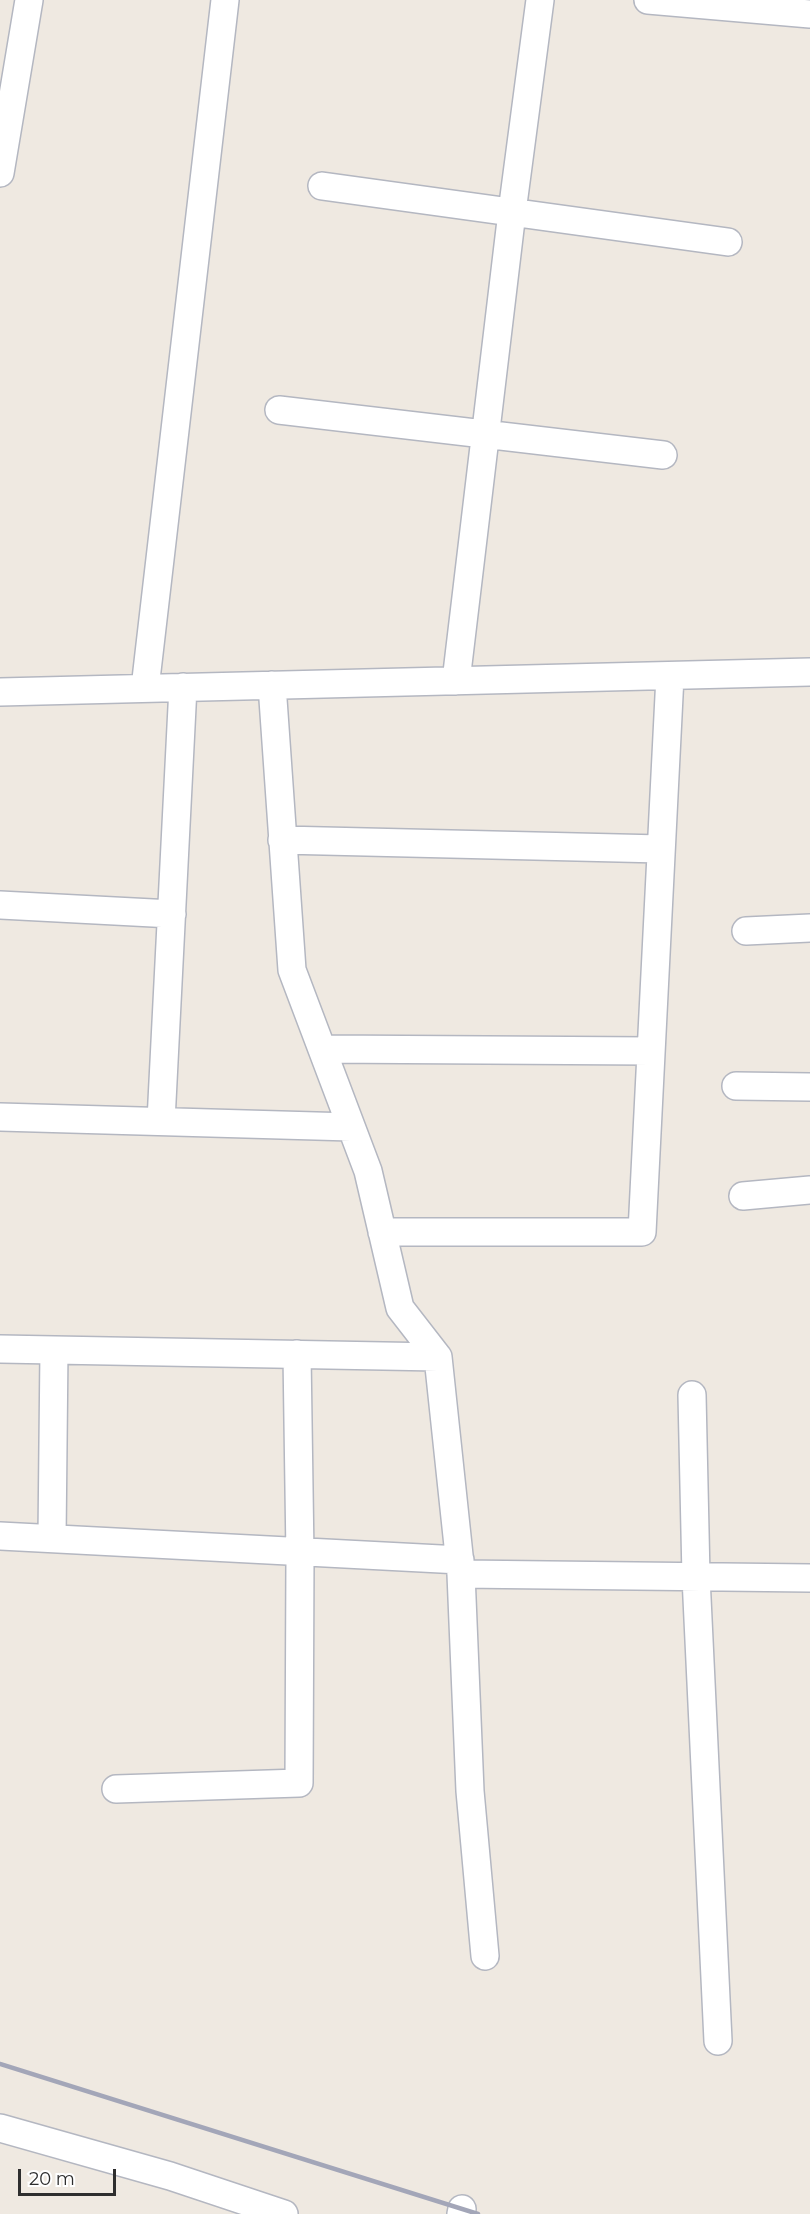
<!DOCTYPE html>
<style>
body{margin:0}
#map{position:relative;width:810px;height:2214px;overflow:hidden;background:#efe9e1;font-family:Montserrat,sans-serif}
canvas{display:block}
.scale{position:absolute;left:18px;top:2169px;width:98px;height:27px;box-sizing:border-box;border:3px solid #2e2e2e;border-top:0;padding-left:8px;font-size:18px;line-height:21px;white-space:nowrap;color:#2e2e2e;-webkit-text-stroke:4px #fff;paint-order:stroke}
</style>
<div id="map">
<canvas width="810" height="2214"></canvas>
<div class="scale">20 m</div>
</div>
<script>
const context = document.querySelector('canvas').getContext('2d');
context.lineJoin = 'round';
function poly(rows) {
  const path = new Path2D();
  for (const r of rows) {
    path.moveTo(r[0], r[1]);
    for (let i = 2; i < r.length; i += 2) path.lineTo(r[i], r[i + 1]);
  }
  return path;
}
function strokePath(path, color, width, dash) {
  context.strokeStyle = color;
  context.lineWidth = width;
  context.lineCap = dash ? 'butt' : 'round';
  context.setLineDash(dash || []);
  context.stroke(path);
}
const minor = poly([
 [648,0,810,14],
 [0,173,29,0],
 [322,186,728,242],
 [279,410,663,455],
 [456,681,512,212,540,0],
 [272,685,292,970,368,1171,400,1308,438,1357],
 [145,688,225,0],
 [0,692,810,672],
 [282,840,661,849],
 [0,905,172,914],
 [746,931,810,928],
 [322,1049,651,1051],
 [736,1086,810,1087],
 [0,1117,351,1127],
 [161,1121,183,687],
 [743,1196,810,1190],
 [382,1232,642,1232,670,676],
 [0,1349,438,1357,461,1574,810,1578],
 [692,1395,696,1577,718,2041],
 [0,1536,460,1560],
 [52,1538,54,1350],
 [461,1574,470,1791,485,1956],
 [116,1789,299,1783,300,1556,297,1354],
 [0,2128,170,2176,284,2214],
 [461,2214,462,2209]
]);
strokePath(minor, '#b4b7c1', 30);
strokePath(minor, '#fff', 27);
strokePath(poly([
 [0,2064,478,2214]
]), '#a3a6b8', 4.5);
</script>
